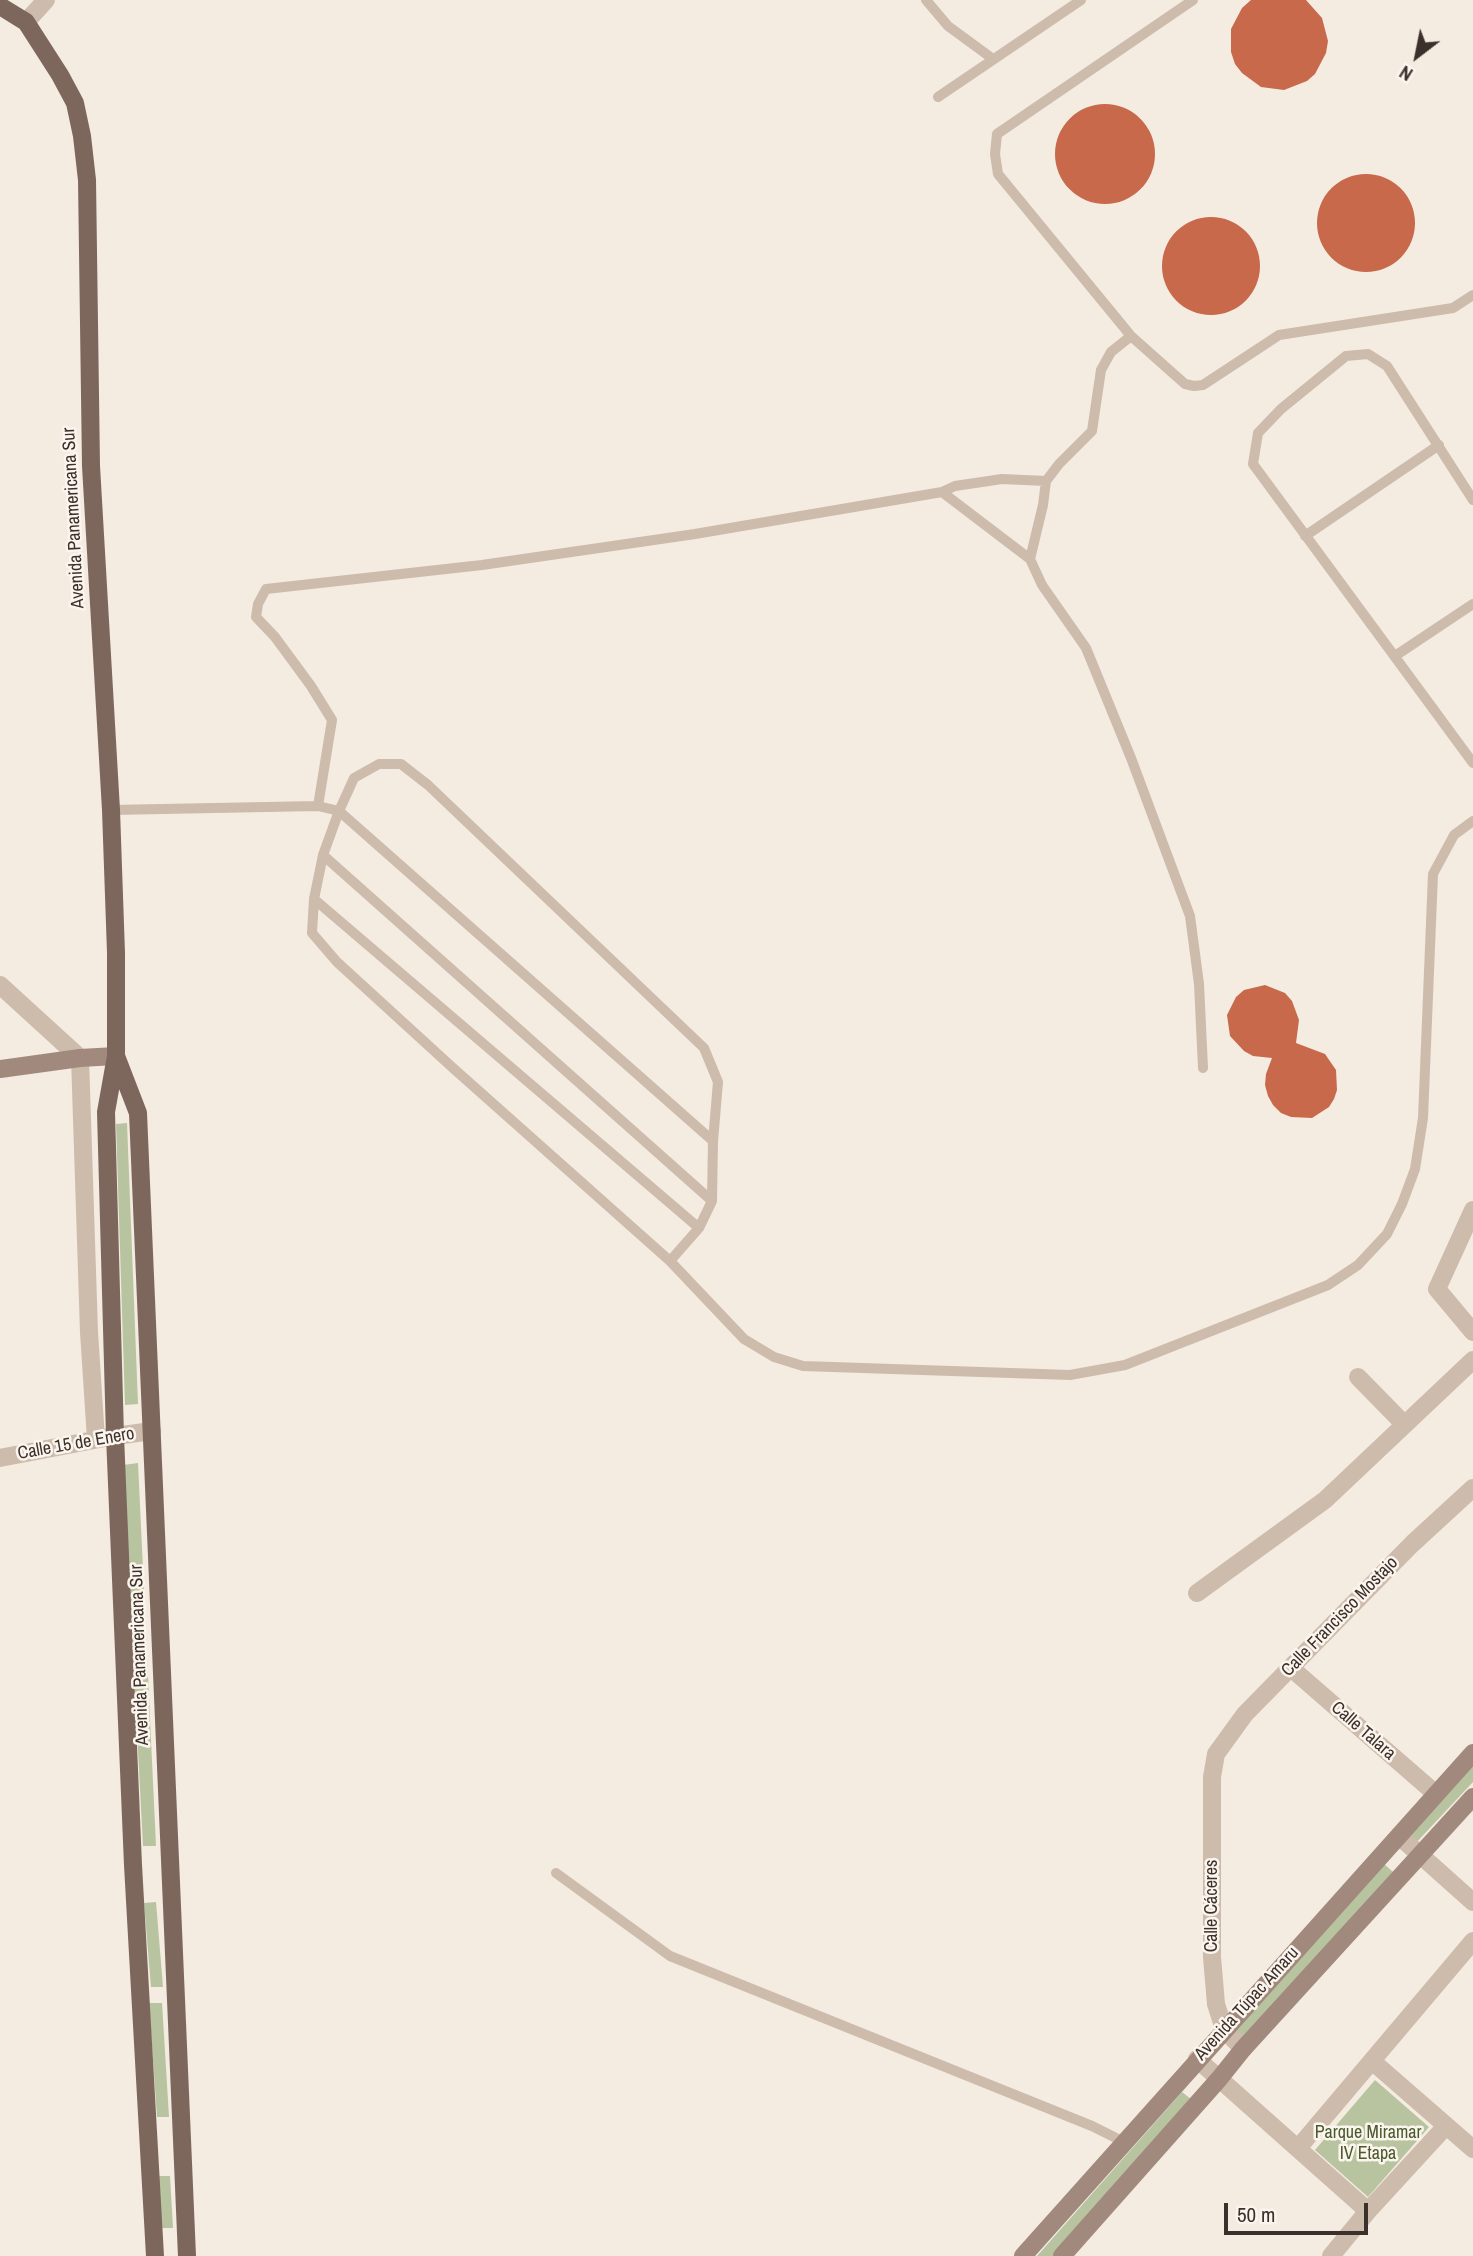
<!DOCTYPE html>
<meta charset="utf-8">
<style>
body{margin:0}
#map{position:relative;width:1473px;height:2256px;overflow:hidden;background:#f4ebe1;font-family:"Archivo Narrow",sans-serif}
canvas{display:block}
.north{position:absolute;left:1382px;top:21px;width:70px;height:70px;-webkit-text-stroke:5px #fbf5ee;paint-order:stroke;rotate:212deg;font-size:19px;font-weight:700;line-height:28px;text-align:center;color:#3b302b}
.north::after{content:'';display:block;margin:auto;width:24px;height:32px;background:#3b302b;clip-path:polygon(50% 0,100% 100%,50% 72%,0 100%)}
.scale{position:absolute;left:1224px;top:2203px;width:144px;height:32px;box-sizing:border-box;border:4px solid #3b302b;border-top:0;padding-left:9px;font-size:21px;line-height:24px;white-space:nowrap;color:#3b302b;-webkit-text-stroke:5px #fbf5ee;paint-order:stroke}
</style>
<div id="map">
<canvas width="1473" height="2256"></canvas>
<div class="north">N</div>
<div class="scale">50 m</div>
</div>
<script>
const context = document.querySelector('canvas').getContext('2d');
context.lineJoin = 'round';
function fill(path, color) {
  context.fillStyle = color;
  context.fill(path, 'evenodd');
}
function poly(rows) {
  const path = new Path2D();
  for (const r of rows) {
    if (r.length === 3) {
      path.moveTo(r[0] + r[2], r[1]);
      path.arc(r[0], r[1], r[2], 0, 2 * Math.PI);
      continue;
    }
    path.moveTo(r[0], r[1]);
    for (let i = 2; i < r.length; i += 2) path.lineTo(r[i], r[i + 1]);
  }
  return path;
}
function strokePath(path, color, width, dash) {
  context.strokeStyle = color;
  context.lineWidth = width;
  context.lineCap = dash ? 'butt' : 'round';
  context.setLineDash(dash || []);
  context.stroke(path);
}
function label(font, color, halo, rows, align = 'center') {
  context.font = font + ' "Archivo Narrow",sans-serif';
  context.lineWidth = 5;
  context.setLineDash([]);
  context.textBaseline = 'middle';
  context.strokeStyle = halo;
  context.fillStyle = color;
  for (const [text, x, y, turn = 0] of rows) {
    context.save();
    context.translate(x, y);
    context.rotate((+turn || 0) * Math.PI / 180);
    context.textAlign = isNaN(turn) ? turn : align;
    if (halo) context.strokeText(text, 0, 0);
    context.fillText(text, 0, 0);
    context.restore();
  }
}
fill(poly([
 [127,1123,138,1404,125,1405,116,1124],
 [138,1463,156,1846,143,1846,123,1465],
 [1473,1761,1473,1782,1414,1845,1402,1834],
 [1382,1862,1393,1872,1242,2040,1233,2031],
 [156,1902,163,1987,151,1987,144,1903],
 [149,2003,162,2003,169,2117,157,2117],
 [1375,2080,1429,2127,1368,2197,1315,2150],
 [1182,2092,1191,2099,1058,2256,1037,2256],
 [157,2176,170,2176,173,2228,161,2228]
]), '#b8c4a0');
fill(poly([
 [1251,0,1306,0,1322,18,1328,41,1326,53,1315,74,1307,81,1284,90,1261,87,1242,73,1235,64,1231,52,1231,29,1242,8],
 [1105,154,50],
 [1366,223,49],
 [1211,266,49],
 [1265,985,1285,993,1292,1001,1299,1020,1296,1043,1325,1054,1336,1070,1337,1090,1334,1099,1329,1107,1312,1118,1291,1117,1281,1113,1273,1105,1268,1096,1265,1085,1266,1074,1272,1058,1253,1056,1244,1051,1230,1036,1227,1015,1236,997,1244,990]
]), '#c8694b');
strokePath(poly([
 [926,0,948,26,993,59],
 [1193,0,997,134,995,154,998,174,1131,336,1185,384,1194,386,1203,385,1279,335,1453,308,1473,295],
 [938,97,1081,0],
 [942,492,955,486,1002,479,1046,481],
 [1473,500,1387,366,1368,354,1346,356,1281,409,1258,433,1253,464,1473,763],
 [1305,536,1439,445],
 [1030,559,1043,505,1046,481,1059,464,1092,431,1101,370,1111,352,1131,336],
 [1395,656,1473,604],
 [318,806,332,720,311,686,275,637,256,617,258,604,266,589,482,565,695,534,942,492,1030,559,1042,585,1086,648,1131,758,1190,916,1199,984,1203,1068],
 [111,810,318,806,339,811,323,855,314,899,312,933,337,962,453,1068,670,1261,744,1339,774,1357,803,1366,1070,1375,1125,1365,1328,1285,1358,1265,1387,1234,1402,1204,1415,1169,1423,1118,1433,874,1454,835,1473,821],
 [323,855,712,1201],
 [314,899,699,1228],
 [670,1261,699,1228,712,1201,713,1141,718,1082,704,1048,428,785,401,764,379,764,354,778,339,811,713,1141],
 [556,1873,670,1956,1092,2126,1124,2142]
]), '#cdbbac', 10);
strokePath(poly([
 [26,22,46,0],
 [0,985,80,1058,89,1332,96,1439],
 [1473,1210,1437,1289,1473,1332],
 [1358,1377,1404,1424],
 [0,1458,115,1436,152,1431],
 [1197,1593,1325,1500,1473,1360],
 [1291,1668,1436,1794],
 [1399,1836,1473,1902],
 [1243,2049,1224,2029,1216,2004,1212,1957,1212,1777,1216,1754,1245,1714,1412,1544,1473,1488],
 [1197,2059,1368,2211],
 [1372,2061,1473,2149],
 [1299,2147,1473,1941],
 [1331,2256,1368,2211,1446,2126]
]), '#cdbbac', 18);
strokePath(poly([
 [0,1069,80,1058,116,1056],
 [1023,2256,1473,1753],
 [1062,2256,1219,2079,1243,2049,1473,1797]
]), '#a18a7d', 18);
strokePath(poly([
 [0,6,26,22,60,75,75,103,82,136,87,180,91,466,111,810,116,953,116,1056,106,1112,115,1436,133,1865,155,2256],
 [116,1056,138,1113,187,2256]
]), '#7d675c', 18);
label('18px', '#3b302b', '#fbf5ee', [
 ["Avenida Panamericana Sur",74,518,-93],
 ["Calle 15 de Enero",76,1444,-10],
 ["Calle Francisco Mostajo",1340,1617,-46],
 ["Avenida Panamericana Sur",140,1655,-92],
 ["Calle Talara",1363,1731,41],
 ["Calle Cáceres",1212,1906,-90],
 ["Avenida Túpac Amaru",1247,2004,-48]
]);
label('18px', '#4a5a2e', '#fbf5ee', [
 ["Parque Miramar",1368,2133],
 ["IV Etapa",1368,2154]
]);
</script>
